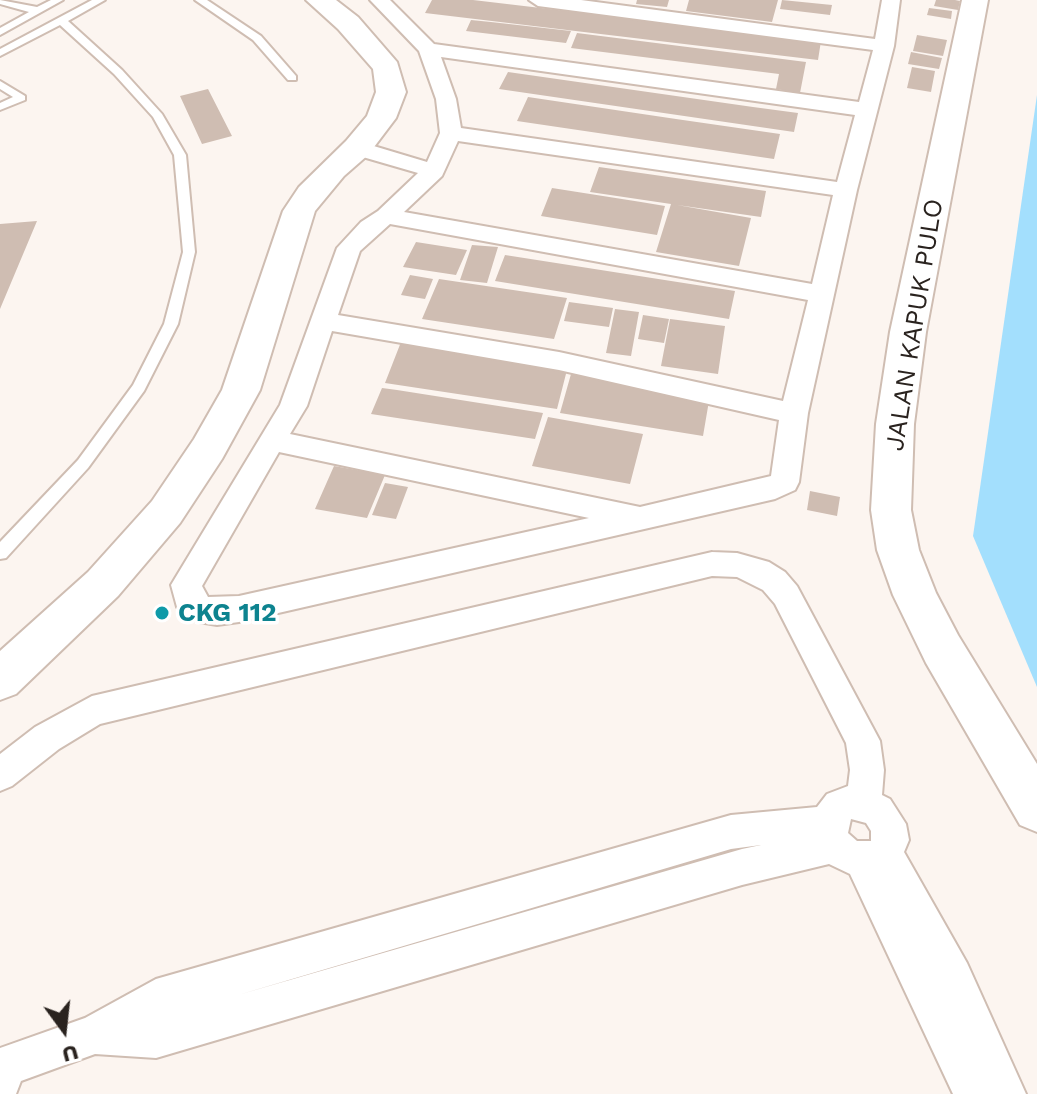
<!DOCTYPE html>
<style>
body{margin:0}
#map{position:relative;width:1037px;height:1094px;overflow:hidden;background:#fcf5f0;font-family:"Work Sans",sans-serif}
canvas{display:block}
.north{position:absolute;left:24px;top:990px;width:80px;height:80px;-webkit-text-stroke:6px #fff;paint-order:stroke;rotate:165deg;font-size:22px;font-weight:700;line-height:32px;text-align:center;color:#2a231f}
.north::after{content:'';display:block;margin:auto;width:28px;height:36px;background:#2a231f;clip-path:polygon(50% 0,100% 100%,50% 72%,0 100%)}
</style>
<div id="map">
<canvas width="1037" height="1094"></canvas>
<div class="north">U</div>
</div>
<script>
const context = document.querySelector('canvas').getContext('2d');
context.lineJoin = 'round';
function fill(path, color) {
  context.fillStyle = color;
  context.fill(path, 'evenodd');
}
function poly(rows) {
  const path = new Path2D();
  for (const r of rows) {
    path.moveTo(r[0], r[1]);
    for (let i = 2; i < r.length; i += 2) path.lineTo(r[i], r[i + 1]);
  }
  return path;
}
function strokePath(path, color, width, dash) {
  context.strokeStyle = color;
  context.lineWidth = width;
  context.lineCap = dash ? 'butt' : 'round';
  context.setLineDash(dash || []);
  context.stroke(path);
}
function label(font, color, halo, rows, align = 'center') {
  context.font = font + ' "Work Sans",sans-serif';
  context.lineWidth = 7;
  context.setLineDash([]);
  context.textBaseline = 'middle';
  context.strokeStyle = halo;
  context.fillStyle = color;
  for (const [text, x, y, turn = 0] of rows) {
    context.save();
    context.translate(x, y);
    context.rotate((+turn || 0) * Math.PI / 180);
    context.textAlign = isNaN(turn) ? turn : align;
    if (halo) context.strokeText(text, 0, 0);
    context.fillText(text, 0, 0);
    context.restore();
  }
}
fill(poly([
 [1037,95,1037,687,973,536]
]), '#a3dffd');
fill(poly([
 [432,0,473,0,821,41,818,60,425,13],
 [637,0,669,0,667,7,636,4],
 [689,0,778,0,772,22,686,11],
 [782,0,832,5,830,15,780,9],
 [936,0,955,0,960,1,958,10,934,6],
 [929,8,952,11,951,19,927,15],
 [471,20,491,22,571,31,566,43,466,31],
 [577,33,806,62,800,93,776,89,779,74,571,48],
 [917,35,947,40,943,56,913,51],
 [911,52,942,58,939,69,908,64],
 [912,67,935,71,931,92,907,88],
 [508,72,753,107,798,113,794,132,499,89],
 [208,89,232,136,202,144,180,96],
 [528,97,676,119,780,134,774,159,517,121],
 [599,167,766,191,761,217,677,205,751,218,739,266,656,252,671,204,590,192],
 [552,188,641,202,665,206,657,235,541,216],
 [37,221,0,309,0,224],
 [416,242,467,250,456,275,403,267],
 [472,245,498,247,487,283,460,280],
 [505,255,735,291,729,319,495,281],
 [410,275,433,279,425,299,401,295],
 [439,279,567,298,554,339,422,319],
 [569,302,613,308,609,327,564,321],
 [615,309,639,312,631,356,606,353],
 [643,315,669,319,664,343,638,339],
 [670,319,725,326,718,374,661,366],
 [401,342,568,366,557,409,385,383],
 [571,374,710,395,703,436,560,413],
 [382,388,397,390,543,413,535,439,371,414],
 [548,417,643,434,630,484,532,466],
 [334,466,385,475,367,518,315,509],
 [385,483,408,487,396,519,372,515],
 [810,491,840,497,837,516,807,510]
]), '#cfbdb2');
const lane = poly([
 [0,0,37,7,51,0,63,0,0,35,0,28,29,12,0,4,0,0],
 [92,0,105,0,68,21,122,70,162,114,186,155,195,252,178,324,144,391,88,468,6,558,0,559,0,542,78,460,133,385,164,324,183,252,174,155,153,117,114,74,60,25,0,56,0,49,92,0],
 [195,0,207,0,261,36,296,76,296,80,288,80,253,40,195,0],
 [0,81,25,96,25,100,0,110,0,103,13,97,0,89,0,81]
]);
const street = poly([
 [370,0,390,0,434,44,859,102,873,50,538,6,529,0,581,0,875,39,882,0,900,0,894,46,857,190,808,413,799,482,795,490,775,499,239,622,217,625,199,622,188,618,177,607,171,585,280,405,337,248,361,222,378,211,418,173,349,153,346,148,357,141,427,162,440,133,436,99,419,51,370,0],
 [441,57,855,115,837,182,461,128,456,99,441,57],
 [458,141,833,195,812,284,404,212,442,176,458,141],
 [390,224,808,300,783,401,559,352,338,315,360,251,390,224],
 [332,331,559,370,779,420,771,476,640,507,290,434,307,406,332,331],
 [279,452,589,518,239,596,208,597,202,586,279,452],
 [712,552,737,553,769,562,785,572,797,586,880,741,884,770,882,795,890,799,906,824,909,840,904,852,967,963,1026,1094,953,1094,850,874,829,864,742,885,156,1058,95,1054,21,1081,16,1094,0,1094,0,1048,85,1018,156,979,731,815,817,807,827,794,848,786,850,770,846,743,775,604,763,590,737,577,712,576,100,724,59,749,12,786,0,791,0,754,35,727,92,696,712,552],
 [851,819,866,823,871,831,871,841,857,841,848,833,851,819],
 [761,845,742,849,238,995,731,849,761,845]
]);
const secondary = poly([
 [306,0,336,0,358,17,397,62,406,92,396,118,368,155,344,176,315,211,260,390,222,459,180,523,118,596,16,694,0,700,0,651,88,572,152,501,194,439,222,390,283,211,299,187,346,141,367,116,376,92,373,69,338,29,306,0],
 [962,0,988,0,926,332,914,424,911,510,919,550,936,593,958,635,1037,764,1037,832,1020,825,926,663,893,595,877,550,871,510,876,424,890,332,962,0]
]);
strokePath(lane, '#cfbdb2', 4);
strokePath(street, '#cfbdb2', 4);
strokePath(secondary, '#cfbdb2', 4);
fill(lane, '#fff');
fill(street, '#fff');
fill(secondary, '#fff');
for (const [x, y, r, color] of [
 [162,613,8,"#0f9aa8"]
]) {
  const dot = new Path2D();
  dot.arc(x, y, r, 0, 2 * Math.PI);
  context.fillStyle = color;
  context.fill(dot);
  strokePath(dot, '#fff', 3);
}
label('26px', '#2a231f', '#fff', [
 ["JALAN KAPUK PULO",915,325,-81]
]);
label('bold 26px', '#0d838f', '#fff', [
 ["CKG 112",178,613]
], 'left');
</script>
